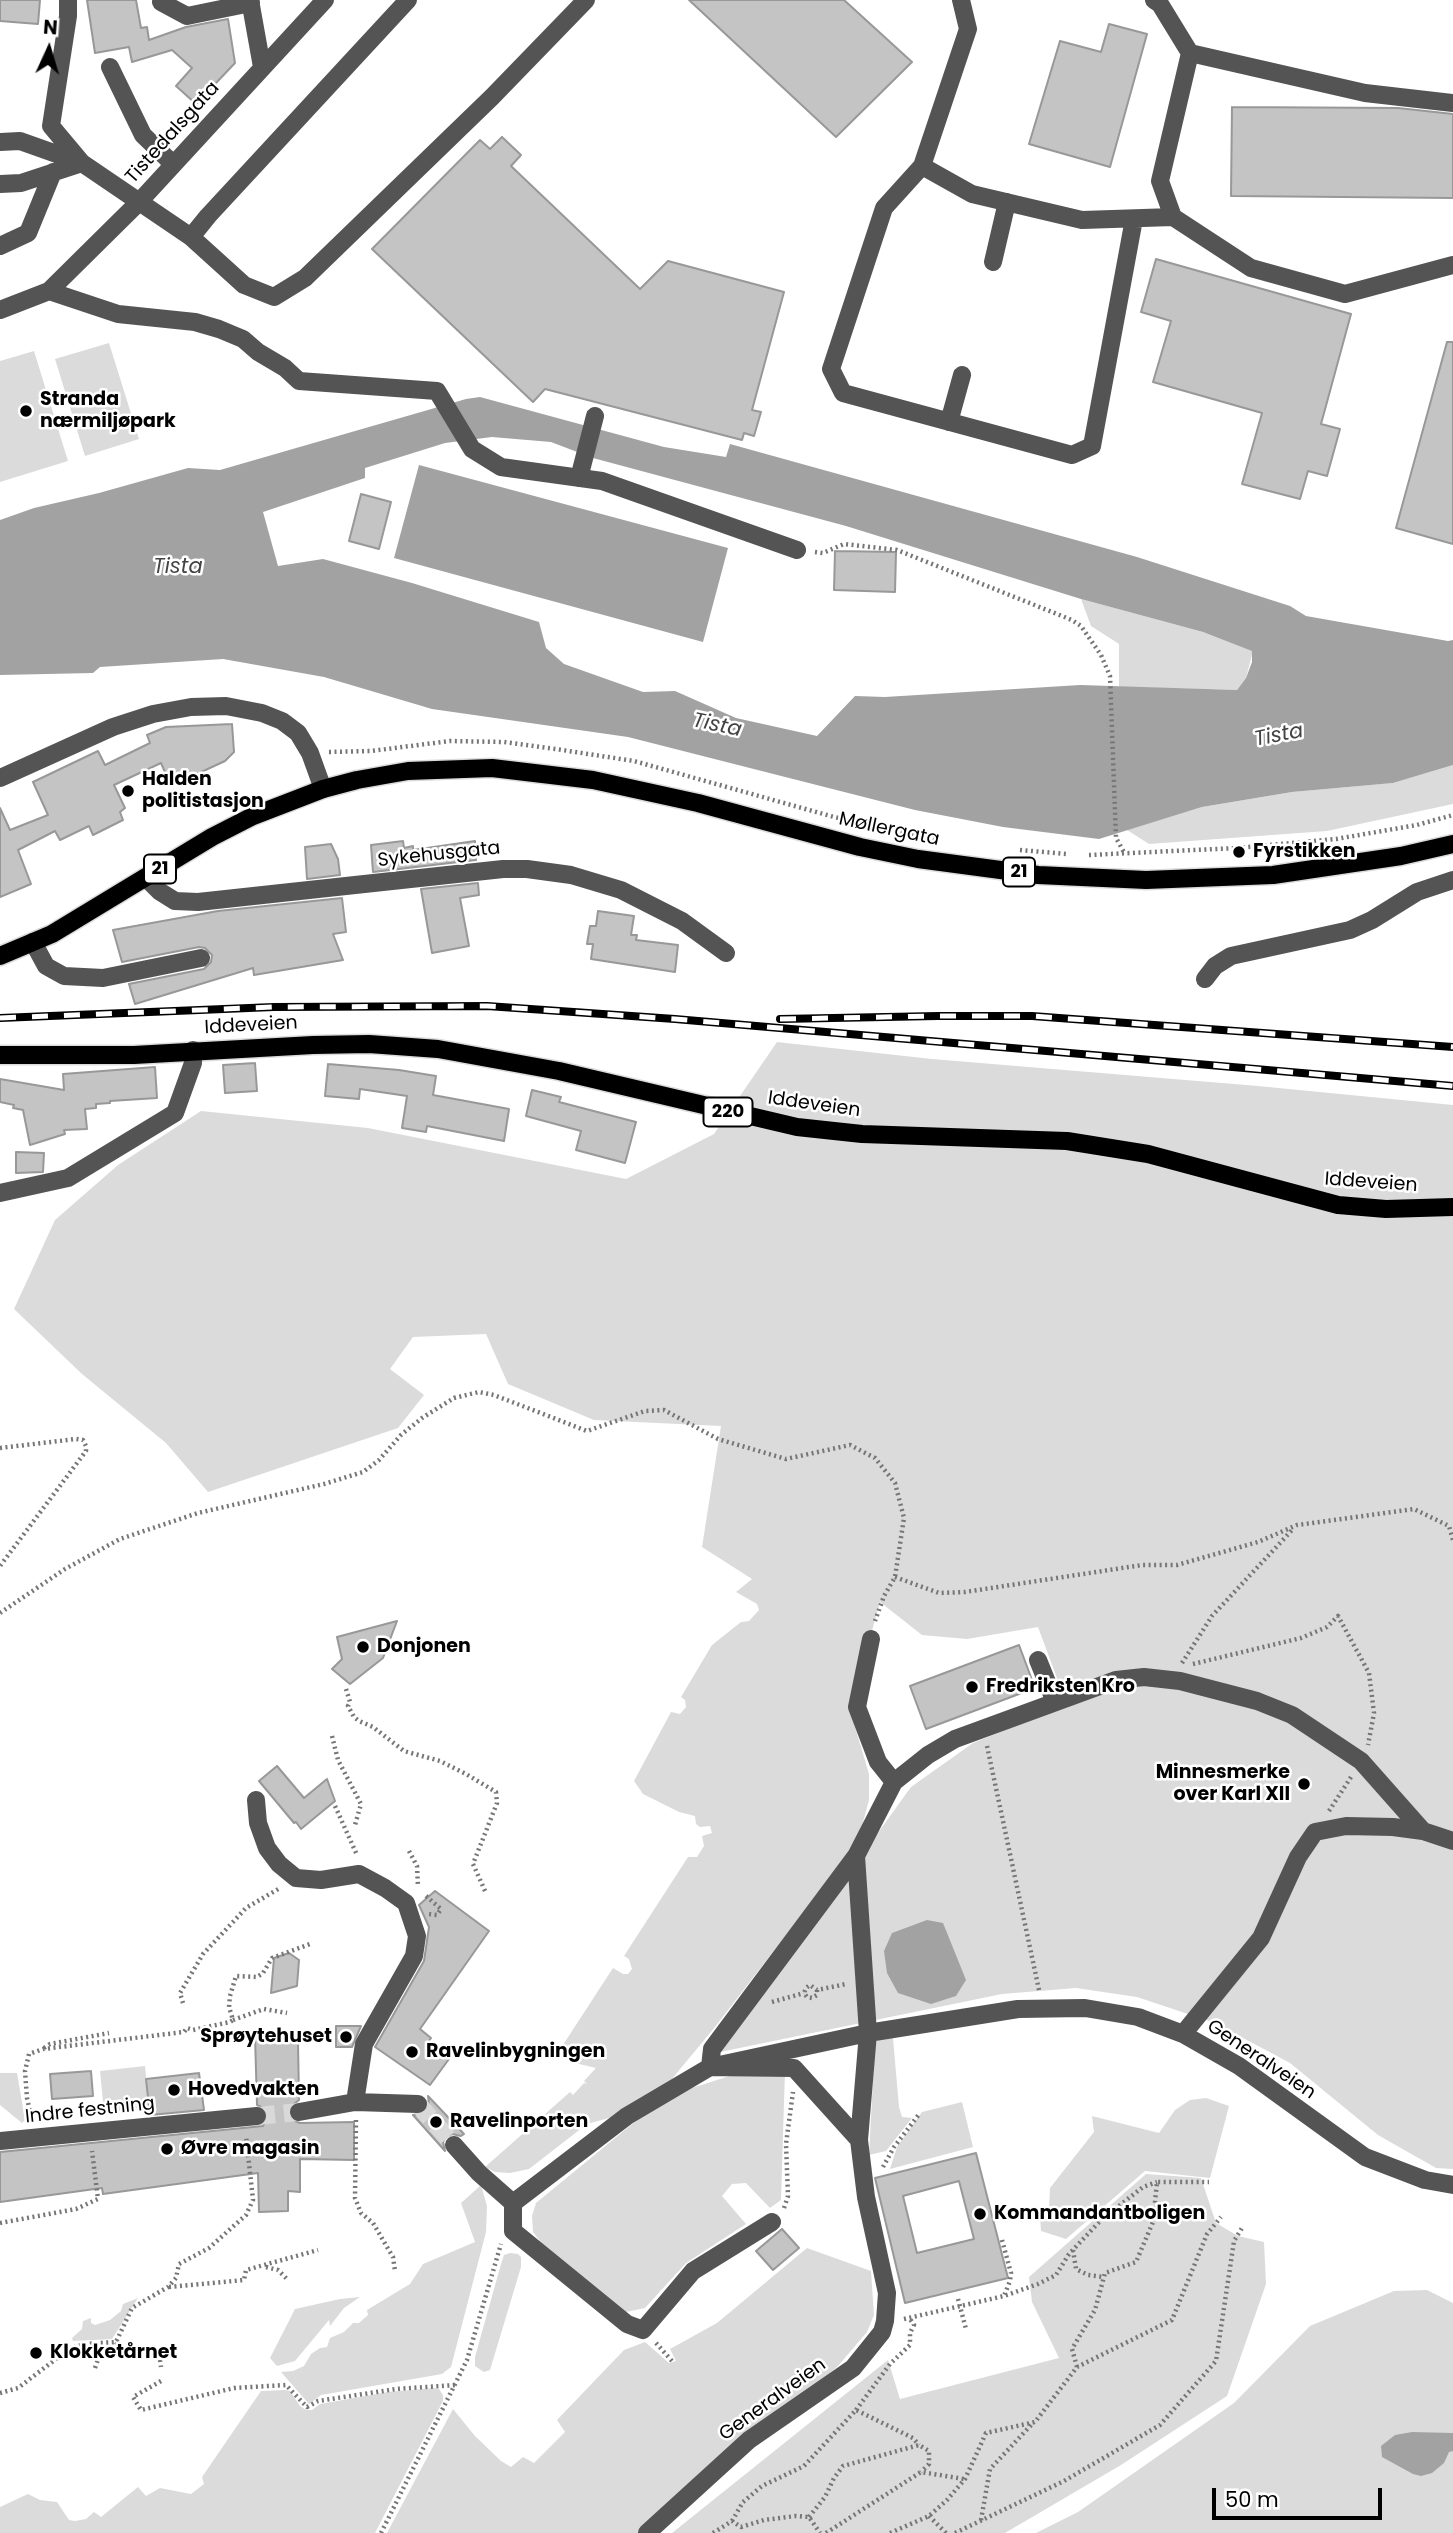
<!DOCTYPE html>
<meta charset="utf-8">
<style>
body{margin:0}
#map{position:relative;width:1453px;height:2533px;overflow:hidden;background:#fff;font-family:Poppins,sans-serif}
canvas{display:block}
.north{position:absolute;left:14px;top:14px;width:70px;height:70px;-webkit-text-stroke:5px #fff;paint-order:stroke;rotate:4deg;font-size:19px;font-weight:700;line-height:28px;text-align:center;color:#000}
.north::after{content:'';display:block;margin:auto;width:24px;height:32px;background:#000;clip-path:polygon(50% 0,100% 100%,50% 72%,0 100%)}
.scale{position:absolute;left:1212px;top:2488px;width:170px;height:32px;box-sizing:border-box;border:4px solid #000;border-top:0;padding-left:9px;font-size:21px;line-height:24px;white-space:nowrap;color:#000;-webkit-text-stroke:5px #fff;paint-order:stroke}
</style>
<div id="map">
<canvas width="1453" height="2533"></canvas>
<div class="north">N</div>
<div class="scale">50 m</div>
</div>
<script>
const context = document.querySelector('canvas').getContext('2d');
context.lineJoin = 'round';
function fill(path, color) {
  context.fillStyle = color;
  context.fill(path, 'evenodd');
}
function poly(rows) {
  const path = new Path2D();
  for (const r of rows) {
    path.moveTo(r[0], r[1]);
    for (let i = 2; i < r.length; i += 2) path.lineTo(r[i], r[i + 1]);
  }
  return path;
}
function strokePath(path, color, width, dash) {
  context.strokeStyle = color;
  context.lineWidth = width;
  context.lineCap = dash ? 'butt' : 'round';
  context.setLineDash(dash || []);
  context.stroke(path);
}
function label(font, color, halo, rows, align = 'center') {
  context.font = font + ' Poppins,sans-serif';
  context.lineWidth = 5;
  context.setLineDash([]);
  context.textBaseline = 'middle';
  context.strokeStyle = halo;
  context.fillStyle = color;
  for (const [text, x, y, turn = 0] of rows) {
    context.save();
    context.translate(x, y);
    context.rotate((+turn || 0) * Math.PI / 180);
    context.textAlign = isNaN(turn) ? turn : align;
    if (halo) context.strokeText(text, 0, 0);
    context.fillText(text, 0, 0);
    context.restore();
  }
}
fill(poly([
 [109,343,139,439,85,456,55,359],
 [34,351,68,461,0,482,0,361],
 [1081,599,1203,632,1253,651,1246,678,1237,690,1119,687,1119,644,1091,626],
 [1453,765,1453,804,1327,831,1149,844,1127,830,1202,807,1292,792,1393,783],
 [777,1042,932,1059,1258,1086,1453,1105,1453,2169,1436,2168,1378,2135,1290,2063,1215,2023,1137,1997,1076,1988,1002,1994,720,2052,911,1787,973,1743,1067,1705,1038,1627,967,1639,922,1635,880,1602,850,1710,869,1774,869,1800,862,1826,849,1853,715,2027,671,2080,620,2115,587,2124,529,2169,510,2173,495,2172,485,2167,570,2092,573,2095,584,2083,587,2084,584,2081,596,2068,575,2063,559,2051,613,1968,623,1974,628,1974,632,1969,629,1959,624,1956,688,1857,697,1857,704,1846,702,1836,712,1833,710,1826,700,1827,696,1824,695,1816,679,1812,643,1794,634,1781,671,1712,680,1714,686,1707,685,1700,681,1697,712,1645,741,1622,749,1621,759,1610,757,1604,736,1592,752,1579,702,1547,721,1426,594,1420,508,1384,486,1334,413,1337,390,1369,424,1395,398,1428,208,1492,166,1443,82,1374,14,1309,55,1220,118,1165,201,1111,368,1128,626,1179,714,1134],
 [887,2036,893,2038,899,2107,902,2117,912,2118,886,2151,869,2155,875,2042],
 [145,2066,149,2107,116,2111,103,2102,100,2071],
 [748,2070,785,2071,781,2200,770,2208,746,2183,732,2184,722,2196,746,2224,686,2263,645,2308,626,2312,550,2254,533,2232,532,2216,536,2203,648,2111,689,2089],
 [0,2073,17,2073,25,2120,22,2123,0,2105],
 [1206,2098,1229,2106,1210,2178,1145,2171,1066,2239,1041,2231,1040,2216,1049,2210,1050,2188,1094,2132,1092,2116,1159,2133,1175,2110,1190,2100],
 [962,2102,973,2147,890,2169,897,2147,922,2112],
 [1146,2174,1201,2178,1216,2223,1238,2236,1264,2242,1266,2284,1227,2396,1121,2465,1005,2533,672,2533,888,2360,900,2399,1059,2358,1032,2302,1029,2277],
 [481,2185,487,2206,486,2232,451,2367,442,2374,321,2395,309,2404,281,2372,293,2371,304,2366,311,2354,320,2348,327,2347,330,2338,344,2332,353,2323,359,2323,368,2315,367,2310,410,2284,423,2264,475,2242,461,2203],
 [807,2248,871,2271,874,2315,867,2332,838,2366,644,2533,387,2533,453,2409,475,2436,501,2461,511,2467,523,2457,534,2463,565,2432,557,2420,624,2350,645,2342,669,2363,676,2361,670,2349,717,2323],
 [510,2253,518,2254,521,2257,521,2267,490,2370,484,2372,475,2366,475,2357,501,2264,504,2255],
 [1427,2290,1453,2303,1453,2533,1036,2533,1078,2512,1234,2403,1310,2326,1394,2291],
 [360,2297,344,2308,330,2326,329,2320,295,2361,277,2366,270,2358,295,2309,340,2299],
 [138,2298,112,2339,73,2341,72,2338,82,2329,83,2321,91,2318,91,2323,95,2325,110,2320,121,2311,123,2304],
 [434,2388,439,2389,443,2395,443,2401,375,2533,0,2533,0,2507,28,2494,40,2500,57,2502,69,2520,75,2521,86,2519,94,2512,101,2517,138,2487,146,2496,160,2488,191,2494,204,2484,202,2477,261,2391,285,2390,290,2391,300,2406,306,2410,312,2410,320,2404,388,2392]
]), '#dbdbdb');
fill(poly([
 [480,397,664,447,726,457,730,444,1137,557,1290,606,1306,616,1448,641,1453,640,1453,765,1393,783,1292,792,1202,807,1099,839,1003,827,915,810,628,737,432,709,324,677,223,659,100,667,93,673,0,675,0,520,34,508,99,493,188,468,220,470,466,399],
 [492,437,551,442,593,458,846,526,1081,599,1203,632,1252,651,1252,662,1246,678,1237,690,1080,685,885,697,855,696,817,736,736,718,675,691,643,692,564,664,546,648,539,622,412,583,323,559,278,566,263,512,365,478,365,468,445,443],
 [419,465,728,548,703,642,394,558],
 [927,1920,943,1923,966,1980,956,1996,931,2004,898,1993,887,1973,884,1951,892,1933],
 [1412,2432,1453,2433,1453,2451,1449,2452,1444,2463,1432,2473,1421,2476,1413,2474,1382,2457,1381,2446,1395,2435]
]), '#a2a2a2');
const building = poly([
 [0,0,40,0,38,24,0,21,0,0],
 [87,0,136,0,141,28,147,27,149,40,186,27,228,19,235,63,196,104,176,86,192,68,172,50,132,62,129,47,95,53,87,0],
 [689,0,844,0,912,62,836,137,689,0],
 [1109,24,1147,34,1110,167,1029,144,1060,41,1101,52,1109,24],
 [1232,107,1398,108,1453,114,1453,198,1231,196,1232,107],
 [502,137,521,155,511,166,640,289,668,261,784,292,752,410,761,412,754,436,744,433,742,440,545,389,533,402,372,249,480,140,490,149,502,137],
 [1156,259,1351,314,1321,424,1340,429,1327,476,1308,471,1300,499,1242,484,1262,413,1153,382,1171,321,1141,312,1156,259],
 [1447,342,1453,342,1453,544,1396,528,1447,342],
 [361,494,391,502,379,549,349,541,361,494],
 [835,551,896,552,895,592,834,590,835,551],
 [232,724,234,752,225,761,171,786,161,763,114,785,125,808,120,812,123,820,93,835,89,826,60,840,55,831,18,850,31,884,0,897,0,808,10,830,48,815,33,782,98,751,105,765,150,743,147,735,166,727,232,724],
 [403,841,404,848,413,846,413,850,475,841,476,860,373,872,371,845,403,841],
 [331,844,338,859,340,875,307,879,305,847,331,844],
 [478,883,479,895,460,898,469,946,432,953,421,889,478,883],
 [342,898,346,932,333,934,343,960,254,975,253,968,135,1004,129,984,204,969,211,962,212,955,205,948,199,947,122,962,113,930,218,911,342,898],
 [598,911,634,916,631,935,637,935,636,940,678,945,675,972,591,959,593,944,587,944,590,926,596,926,598,911],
 [255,1063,257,1091,225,1093,223,1065,255,1063],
 [328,1064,399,1070,436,1076,433,1095,509,1109,504,1141,427,1126,426,1132,402,1128,407,1096,360,1089,359,1099,325,1096,328,1064],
 [155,1067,157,1098,110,1101,110,1103,96,1104,96,1108,85,1109,87,1129,64,1130,65,1134,30,1145,23,1110,13,1108,14,1105,0,1102,0,1079,64,1090,63,1074,155,1067],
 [532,1090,561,1097,559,1102,636,1122,625,1163,576,1150,581,1131,526,1116,532,1090],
 [16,1152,44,1153,43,1172,16,1173,16,1152],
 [397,1621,383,1658,350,1684,332,1669,342,1659,337,1637,397,1621],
 [1019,1645,1035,1688,926,1729,910,1686,1019,1645],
 [277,1766,304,1798,327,1779,335,1801,301,1829,296,1822,294,1823,259,1781,277,1766],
 [435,1891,489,1931,420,2029,431,2038,427,2044,449,2059,430,2085,375,2047,424,1961,429,1927,419,1905,435,1891],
 [289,1953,299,1960,297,1986,271,1993,274,1958,289,1953],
 [336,2026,361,2026,352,2047,336,2047,336,2026],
 [285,2033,298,2042,299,2100,289,2108,290,2119,300,2123,354,2122,354,2160,300,2159,300,2192,288,2191,288,2211,259,2212,258,2173,103,2194,102,2188,0,2202,0,2152,263,2126,268,2116,266,2109,257,2105,255,2036,285,2033],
 [91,2071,93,2096,52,2099,50,2074,91,2071],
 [199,2073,204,2110,150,2115,146,2079,199,2073],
 [428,2096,464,2134,461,2136,452,2134,446,2137,443,2142,445,2151,413,2115,423,2114,427,2111,429,2104,428,2096],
 [976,2153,1008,2278,905,2303,875,2178,976,2153],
 [959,2181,974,2239,917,2253,903,2196,959,2181],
 [782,2229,799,2248,773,2270,756,2251,782,2229]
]);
fill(building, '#c4c4c4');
strokePath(building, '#989898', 2);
strokePath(poly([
 [418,2104,454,2145],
 [257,2116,299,2112]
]), '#d9d9d9', 18, [18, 9]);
const major = poly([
 [0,956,52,934,212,837,253,816,323,789,357,780,408,771,492,768,593,780,698,803,860,847,918,859,1038,875,1146,880,1273,875,1401,856,1453,844],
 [0,1055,134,1055,313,1045,369,1044,438,1049,559,1071,797,1127,862,1134,1067,1141,1148,1154,1338,1205,1386,1209,1453,1207]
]);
strokePath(major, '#dbdbdb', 21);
strokePath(poly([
 [815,552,823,553,844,544,897,550,1072,620,1081,626,1101,655,1110,676,1116,838,1125,854],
 [329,752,371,751,450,741,504,742,562,750,634,761,834,817,935,839],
 [1020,850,1067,854],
 [1089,855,1237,848,1336,839,1417,825,1453,815],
 [0,1448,76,1439,83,1440,86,1446,86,1451,0,1566],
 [895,1577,939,1593,965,1592,1142,1565,1177,1565,1258,1542,1297,1525,1414,1509,1449,1526,1453,1540],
 [0,1613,65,1569,120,1539,198,1513,324,1484,363,1472,379,1460,401,1435,422,1418,454,1398,479,1392,494,1395,587,1431,645,1411,664,1410,718,1439,786,1459,850,1445,875,1458,895,1483,904,1518,895,1577,884,1596,875,1621],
 [1182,1663,1212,1616,1294,1528],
 [1193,1664,1301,1638,1327,1627,1338,1616,1369,1673,1374,1713,1368,1745],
 [346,1689,350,1702,348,1706,354,1717,359,1721,373,1727,404,1751,440,1761,466,1774,496,1792,497,1803,473,1864,486,1893],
 [332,1736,338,1760,361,1804,355,1825],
 [987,1746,1039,1990],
 [335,1806,357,1855],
 [1329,1811,1351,1777],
 [409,1851,417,1866,418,1887],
 [426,1896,441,1909,437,1915,428,1914],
 [817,1990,817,1995,812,1998,807,1997,804,1993,806,1988,810,1985,817,1990,846,1984],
 [772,2002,804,1993],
 [183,2003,180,1993,203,1954,246,1908,280,1888],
 [233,2020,264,2009,287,2013],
 [44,2048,50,2044,109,2033],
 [356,2120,355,2198,361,2213,373,2223,387,2247,393,2257,395,2271],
 [32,2121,27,2098,25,2071,29,2054,43,2049,184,2032,187,2028,193,2030,230,2022,233,2020,229,2007,230,1996,236,1976,257,1977,263,1973,272,1958,310,1944],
 [883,2167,894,2147,920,2113],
 [784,2208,788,2196,786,2144,793,2092],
 [0,2223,76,2209,98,2199,92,2151],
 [1002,2240,1011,2273,1010,2281,1004,2296],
 [1073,2250,1076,2269,1088,2275,1104,2277],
 [266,2267,278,2270,287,2279],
 [169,2287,244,2280,246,2270,318,2250],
 [958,2299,966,2329],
 [904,2319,1004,2296,1038,2284,1056,2275,1069,2254,1101,2220,1143,2187,1157,2182],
 [116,2342,126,2359],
 [656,2343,672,2361],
 [160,2360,161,2367],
 [1077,2367,1072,2349,1095,2310,1105,2273,1136,2262,1153,2222,1157,2182,1209,2182],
 [95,2368,103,2345],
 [161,2381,133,2397,141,2410,234,2388,286,2385,307,2407,318,2401,396,2389,455,2385],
 [0,2393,18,2388,69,2349,84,2344,116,2342,132,2308,168,2287,176,2278,179,2264,209,2248,246,2215,253,2200,246,2136],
 [856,2410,890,2364,910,2345,910,2333,914,2325,910,2319],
 [929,2516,946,2533],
 [809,2517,825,2497,834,2478,843,2466,919,2445,929,2451,929,2464,921,2472],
 [981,2520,990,2469,1034,2422],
 [732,2521,743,2502,762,2486,804,2466,856,2410,913,2438,919,2445],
 [381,2533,467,2360,501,2244],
 [713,2533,732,2521,741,2527,764,2520,796,2516,809,2517,820,2533],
 [826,2533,921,2472,964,2479],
 [890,2533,929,2516,947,2500,965,2479,986,2433,1035,2422,1077,2367,1172,2320,1207,2234,1221,2217],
 [955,2533,1064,2481,1160,2425,1216,2361,1234,2241,1242,2228]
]), '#767676', 4.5, [2, 3.5]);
strokePath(poly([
 [250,0,262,67],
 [961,0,968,29,922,166,972,194,1082,220,1173,217],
 [1154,0,1160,4,1190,53,1160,181,1173,217,1251,268,1345,294,1453,265],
 [161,2,187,16,251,3],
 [1190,53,1365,93,1453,103],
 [110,67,143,135,173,164],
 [0,142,20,141,82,163,191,237,244,285,274,297,305,278,492,97,586,0],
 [922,166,884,208,831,369,843,393,1072,455,1092,446,1134,219],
 [0,184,21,183,82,163,51,126,68,16,68,0],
 [191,237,208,216,408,0],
 [0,246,28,233,53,172],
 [993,262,1007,202],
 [49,291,118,314,195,322,219,329,243,339,258,352,285,368,299,381,437,391,472,449,501,467,602,481,797,550],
 [0,310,49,291,139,202,325,0],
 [949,422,962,375],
 [579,478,595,416],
 [0,778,113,727,153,714,191,707,226,706,262,713,282,721,298,733,310,753,323,789],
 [146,878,159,891,175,901,198,902,503,869,527,869,571,875,621,890,682,921,726,953],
 [33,942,46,966,64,976,103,978,201,958],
 [1205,979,1215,966,1231,956,1350,930,1372,920,1417,892,1453,880],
 [0,1193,68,1178,175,1113,193,1063,193,1050],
 [871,1639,857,1707,878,1762,894,1782],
 [1038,1660,1055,1702],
 [256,1800,258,1823,267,1848,279,1864,296,1878,321,1880,359,1874,385,1888,406,1903,417,1936,414,1956,364,2044,355,2102],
 [1183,2034,1261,1938,1298,1857,1315,1832,1346,1826,1393,1827,1423,1831,1453,1841],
 [299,2112,355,2102,418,2104],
 [859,2140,794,2068,710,2067,712,2049,856,1856,894,1782,928,1755,955,1739,1116,1680,1144,1677,1180,1681,1257,1701,1292,1715,1361,1761,1423,1831],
 [0,2141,257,2116],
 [454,2145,479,2173,513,2203,627,2116,710,2067,868,2033,1018,2009,1085,2008,1138,2017,1183,2034,1239,2066,1365,2157,1425,2180,1453,2185],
 [513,2203,513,2231,627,2324,643,2330,693,2271,772,2222],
 [647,2533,749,2440,853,2368,882,2332,885,2321,887,2293,866,2197,859,2140,868,2033,856,1856]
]), '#545454', 18);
strokePath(major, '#000', 18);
const rail = poly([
 [0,1018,274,1007,487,1006,675,1019,1453,1086],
 [780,1019,938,1016,1032,1016,1453,1047]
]);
strokePath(rail, '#000', 8);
strokePath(rail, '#fff', 5, [16]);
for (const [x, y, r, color] of [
 [26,411,7,"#000"],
 [128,791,7,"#000"],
 [1239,852,7,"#000"],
 [363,1647,7,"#000"],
 [972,1687,7,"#000"],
 [1304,1784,7,"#000"],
 [346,2037,7,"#000"],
 [412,2052,7,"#000"],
 [174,2090,7,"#000"],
 [436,2122,7,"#000"],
 [167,2149,7,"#000"],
 [980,2214,7,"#000"],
 [36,2353,7,"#000"]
]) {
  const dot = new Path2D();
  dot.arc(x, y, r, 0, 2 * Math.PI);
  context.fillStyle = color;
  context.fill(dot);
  strokePath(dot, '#fff', 2.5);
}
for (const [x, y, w] of [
 [160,869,32],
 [1019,872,32],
 [728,1112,49]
]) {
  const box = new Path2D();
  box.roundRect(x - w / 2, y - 14.5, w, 29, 5);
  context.fillStyle = '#fff';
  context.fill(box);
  strokePath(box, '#000', 2);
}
label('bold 18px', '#000', null, [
 ["21",160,869],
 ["21",1019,872],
 ["220",728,1112]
]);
label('19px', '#000', '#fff', [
 ["Tistedalsgata",173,133,-48],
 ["Møllergata",889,830,12],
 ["Sykehusgata",439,855,-6],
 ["Iddeveien",251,1026,-3],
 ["Iddeveien",814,1105,8],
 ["Iddeveien",1371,1183,4],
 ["Generalveien",1261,2060,34],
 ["Indre festning",90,2111,-6],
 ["Generalveien",773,2400,-36]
]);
label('bold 19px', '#000', '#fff', [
 ["Stranda",40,400],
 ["nærmiljøpark",40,422],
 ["Halden",142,780],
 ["politistasjon",142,802],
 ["Fyrstikken",1253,852],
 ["Donjonen",377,1647],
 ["Fredriksten Kro",986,1687],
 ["Minnesmerke",1290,1773,"right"],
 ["over Karl XII",1290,1795,"right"],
 ["Sprøytehuset",332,2037,"right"],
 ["Ravelinbygningen",426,2052],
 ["Hovedvakten",188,2090],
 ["Ravelinporten",450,2122],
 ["Øvre magasin",181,2149],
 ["Kommandantboligen",994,2214],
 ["Klokketårnet",50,2353]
], 'left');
label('italic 21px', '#434343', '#fff', [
 ["Tista",178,568],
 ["Tista",717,726,12],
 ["Tista",1279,736,-11]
]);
</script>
